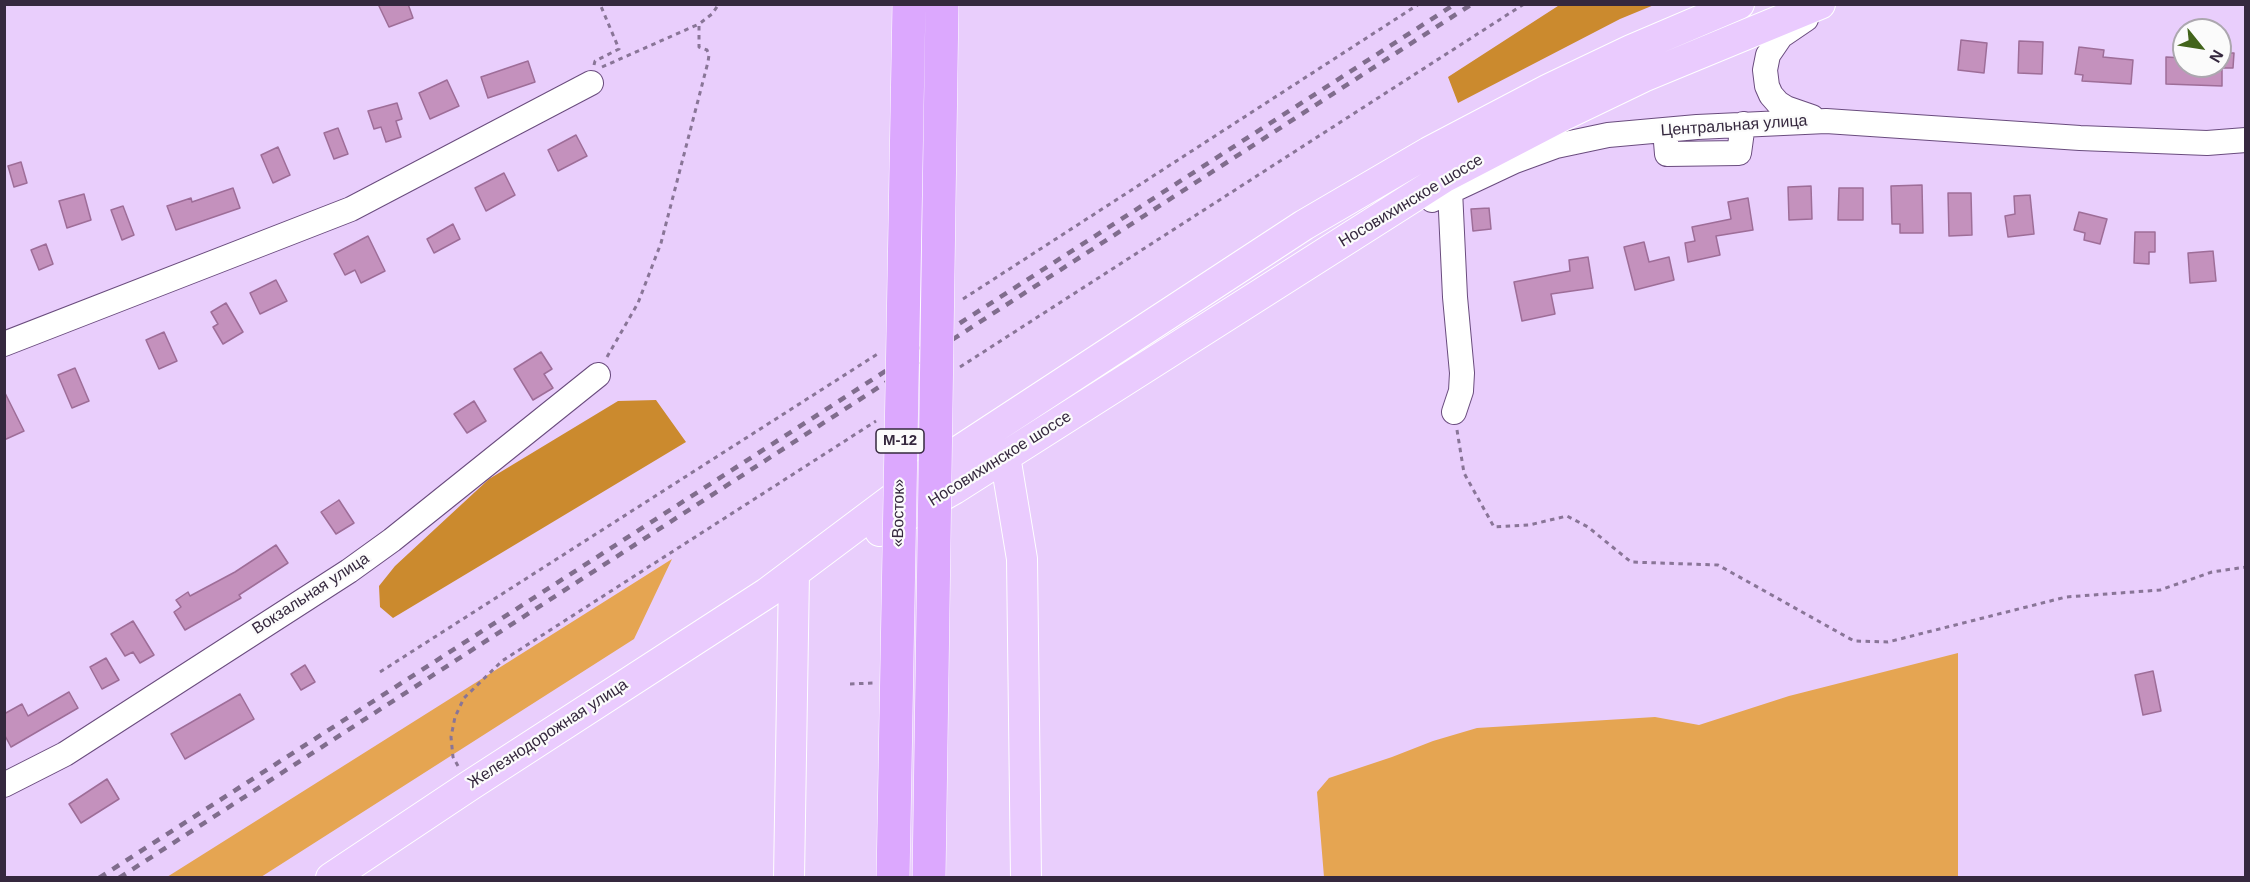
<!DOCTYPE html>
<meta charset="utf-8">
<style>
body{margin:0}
#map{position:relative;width:2250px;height:882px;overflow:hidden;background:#e9cefc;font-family:Arial,sans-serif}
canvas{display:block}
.frame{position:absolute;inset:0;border:6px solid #35283e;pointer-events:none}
.north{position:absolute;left:2172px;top:18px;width:60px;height:60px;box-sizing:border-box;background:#fbfbfb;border:2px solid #aca7af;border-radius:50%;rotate:120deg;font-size:16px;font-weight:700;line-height:24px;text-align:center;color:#35283e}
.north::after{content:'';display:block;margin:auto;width:21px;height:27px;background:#42641b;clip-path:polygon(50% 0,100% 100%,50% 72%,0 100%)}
</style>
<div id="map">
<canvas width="2250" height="882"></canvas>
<div class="frame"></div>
<div class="north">N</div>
</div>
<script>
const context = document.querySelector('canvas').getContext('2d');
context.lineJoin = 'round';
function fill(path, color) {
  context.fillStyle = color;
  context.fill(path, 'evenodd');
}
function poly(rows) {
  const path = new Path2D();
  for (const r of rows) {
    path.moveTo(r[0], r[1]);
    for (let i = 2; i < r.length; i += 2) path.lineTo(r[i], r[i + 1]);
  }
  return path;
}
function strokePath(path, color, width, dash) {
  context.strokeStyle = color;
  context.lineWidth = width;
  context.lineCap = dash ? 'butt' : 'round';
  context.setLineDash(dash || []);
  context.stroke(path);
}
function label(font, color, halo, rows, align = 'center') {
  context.font = font + ' Arial,sans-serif';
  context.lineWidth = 4.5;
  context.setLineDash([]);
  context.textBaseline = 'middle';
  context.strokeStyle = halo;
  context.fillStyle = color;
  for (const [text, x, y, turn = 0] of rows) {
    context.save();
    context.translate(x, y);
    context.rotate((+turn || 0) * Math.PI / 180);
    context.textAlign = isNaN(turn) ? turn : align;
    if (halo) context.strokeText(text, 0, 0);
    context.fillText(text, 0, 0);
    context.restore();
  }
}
fill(poly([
 [672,559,634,639,261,877,167,877],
 [1958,653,1958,877,1324,877,1317,792,1329,778,1392,757,1433,741,1477,728,1655,717,1699,725,1789,696]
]), '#e5a552');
fill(poly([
 [1561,4,1654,5,1620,19,1458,103,1448,77],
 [656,400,686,442,393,618,380,607,379,586,395,566,489,479,618,401]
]), '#cb8a2e');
const building = poly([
 [378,4,408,4,413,18,389,27,378,4],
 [1961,40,1987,43,1984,73,1958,70,1961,40],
 [2019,41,2043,42,2042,74,2018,73,2019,41],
 [2079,47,2104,50,2103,57,2133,60,2131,84,2082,81,2083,75,2075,74,2079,47],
 [2220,53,2234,53,2233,68,2222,68,2222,86,2166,84,2166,57,2184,58,2184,66,2220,66,2220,53],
 [528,61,535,82,488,98,481,77,528,61],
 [447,80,459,106,430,119,419,93,447,80],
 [397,103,402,119,396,121,401,137,386,142,381,127,374,129,368,111,397,103],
 [338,128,348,154,334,159,324,133,338,128],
 [576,135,587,156,558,171,548,150,576,135],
 [278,147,290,175,273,183,261,155,278,147],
 [21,162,27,183,14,187,8,166,21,162],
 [504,173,515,195,486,211,475,188,504,173],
 [1922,185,1923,233,1900,233,1900,224,1892,224,1891,186,1922,185],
 [1811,186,1812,219,1789,220,1788,187,1811,186],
 [233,188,240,208,176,230,167,206,191,198,192,202,233,188],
 [1839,188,1863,188,1863,220,1838,220,1839,188],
 [1948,193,1971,193,1972,235,1949,236,1948,193],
 [84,194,91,220,67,228,59,201,84,194],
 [2030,195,2034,234,2008,237,2005,216,2015,214,2014,196,2030,195],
 [1748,198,1753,230,1716,236,1720,255,1688,262,1685,243,1695,241,1692,227,1731,219,1728,202,1748,198],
 [123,206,134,235,122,240,111,210,123,206],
 [1489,208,1491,229,1473,231,1471,209,1489,208],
 [2079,212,2107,219,2100,244,2084,240,2085,233,2074,230,2079,212],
 [453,224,460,239,434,253,427,239,453,224],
 [2135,232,2155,232,2155,252,2149,252,2149,264,2134,263,2135,232],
 [368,236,385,271,361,283,355,270,345,275,334,254,368,236],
 [1644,242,1649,262,1669,257,1674,280,1635,290,1624,247,1644,242],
 [46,244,53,264,39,270,31,250,46,244],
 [2213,251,2216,281,2190,283,2188,253,2213,251],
 [1588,257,1593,288,1551,294,1555,314,1522,321,1514,282,1570,271,1569,260,1588,257],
 [276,280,287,301,260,314,250,293,276,280],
 [226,303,243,332,223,344,213,327,218,324,211,312,226,303],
 [164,332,177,361,159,369,146,340,164,332],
 [541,352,552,369,544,374,553,388,533,400,514,369,541,352],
 [75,368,89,401,72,408,58,375,75,368],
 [4,391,24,431,4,440,4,391],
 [474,401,486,421,467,433,454,414,474,401],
 [339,500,354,523,336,534,321,512,339,500],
 [276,545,288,563,239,595,241,598,185,630,174,612,181,607,176,600,188,592,190,596,235,572,276,545],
 [133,621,154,655,140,663,133,652,125,656,111,634,133,621],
 [106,658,119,680,102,689,90,667,106,658],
 [305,665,315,682,301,690,291,674,305,665],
 [2153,671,2161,711,2143,715,2135,675,2153,671],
 [69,692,78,708,11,747,4,734,4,714,22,704,28,716,69,692],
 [240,694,254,719,185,759,171,734,240,694],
 [107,779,119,799,81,823,69,804,107,779]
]);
fill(building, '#c491bd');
strokePath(building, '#9e6d98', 1.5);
const minor = poly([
 [1806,19,1781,36,1768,55,1765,70,1767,86,1771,95,1778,103,1786,108,1812,117],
 [1665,130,1667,154,1739,153,1743,124],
 [1450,190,1455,297,1462,373,1461,391,1454,412],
 [1432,200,1515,161,1556,146,1608,135,1697,127,1826,121,2080,138,2207,143,2246,140],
 [4,344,351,209,591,83],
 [4,785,65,754,349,571,392,540,598,375]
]);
const major = poly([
 [1005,456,1022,559,1026,878],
 [880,531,954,489,1443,178,1562,116,1643,77,1820,4],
 [331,878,469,786,767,593,939,464,1304,225,1429,152,1549,89,1631,50,1739,4],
 [789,878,794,573]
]);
strokePath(minor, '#6a4c7e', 26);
strokePath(major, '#fff', 32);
strokePath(poly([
 [594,65,595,61,619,49,600,4],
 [602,67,699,24],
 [963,299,1419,4],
 [607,357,638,303,661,243,708,62,709,55,707,50,699,47,699,24,712,14,719,4],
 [960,367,1524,4],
 [1457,430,1464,473,1494,527,1529,525,1567,516,1588,527,1631,562,1718,565,1854,641,1888,642,2066,597,2160,590,2212,572,2246,567],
 [380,672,879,353],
 [850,684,873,683],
 [458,766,453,757,451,737,455,717,464,698,502,661,876,421]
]), '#897597', 3, [4.5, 4.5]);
strokePath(minor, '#fff', 24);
strokePath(major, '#eacbfe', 30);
strokePath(poly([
 [99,878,1455,4],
 [119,878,1472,4]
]), '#806d8d', 4.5, [8, 8]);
const highwayBridge = poly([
 [893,878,909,4],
 [929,878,942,4]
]);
strokePath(highwayBridge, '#fff', 34, []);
strokePath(highwayBridge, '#dca8fe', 33);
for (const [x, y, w] of [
 [900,441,48]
]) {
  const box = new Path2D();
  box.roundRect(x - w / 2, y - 12, w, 24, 4.5);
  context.fillStyle = '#fbfbfb';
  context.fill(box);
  strokePath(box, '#35283e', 1.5);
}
label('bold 15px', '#35283e', null, [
 ["М-12",900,441]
]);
label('16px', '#35283e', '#fbfbfb', [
 ["Центральная улица",1734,126,-4],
 ["Носовихинское шоссе",1411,201,-31],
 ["Носовихинское шоссе",1000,459,-32],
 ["«Восток»",899,513,-89],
 ["Вокзальная улица",311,594,-33],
 ["Железнодорожная улица",548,734,-33]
]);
</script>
